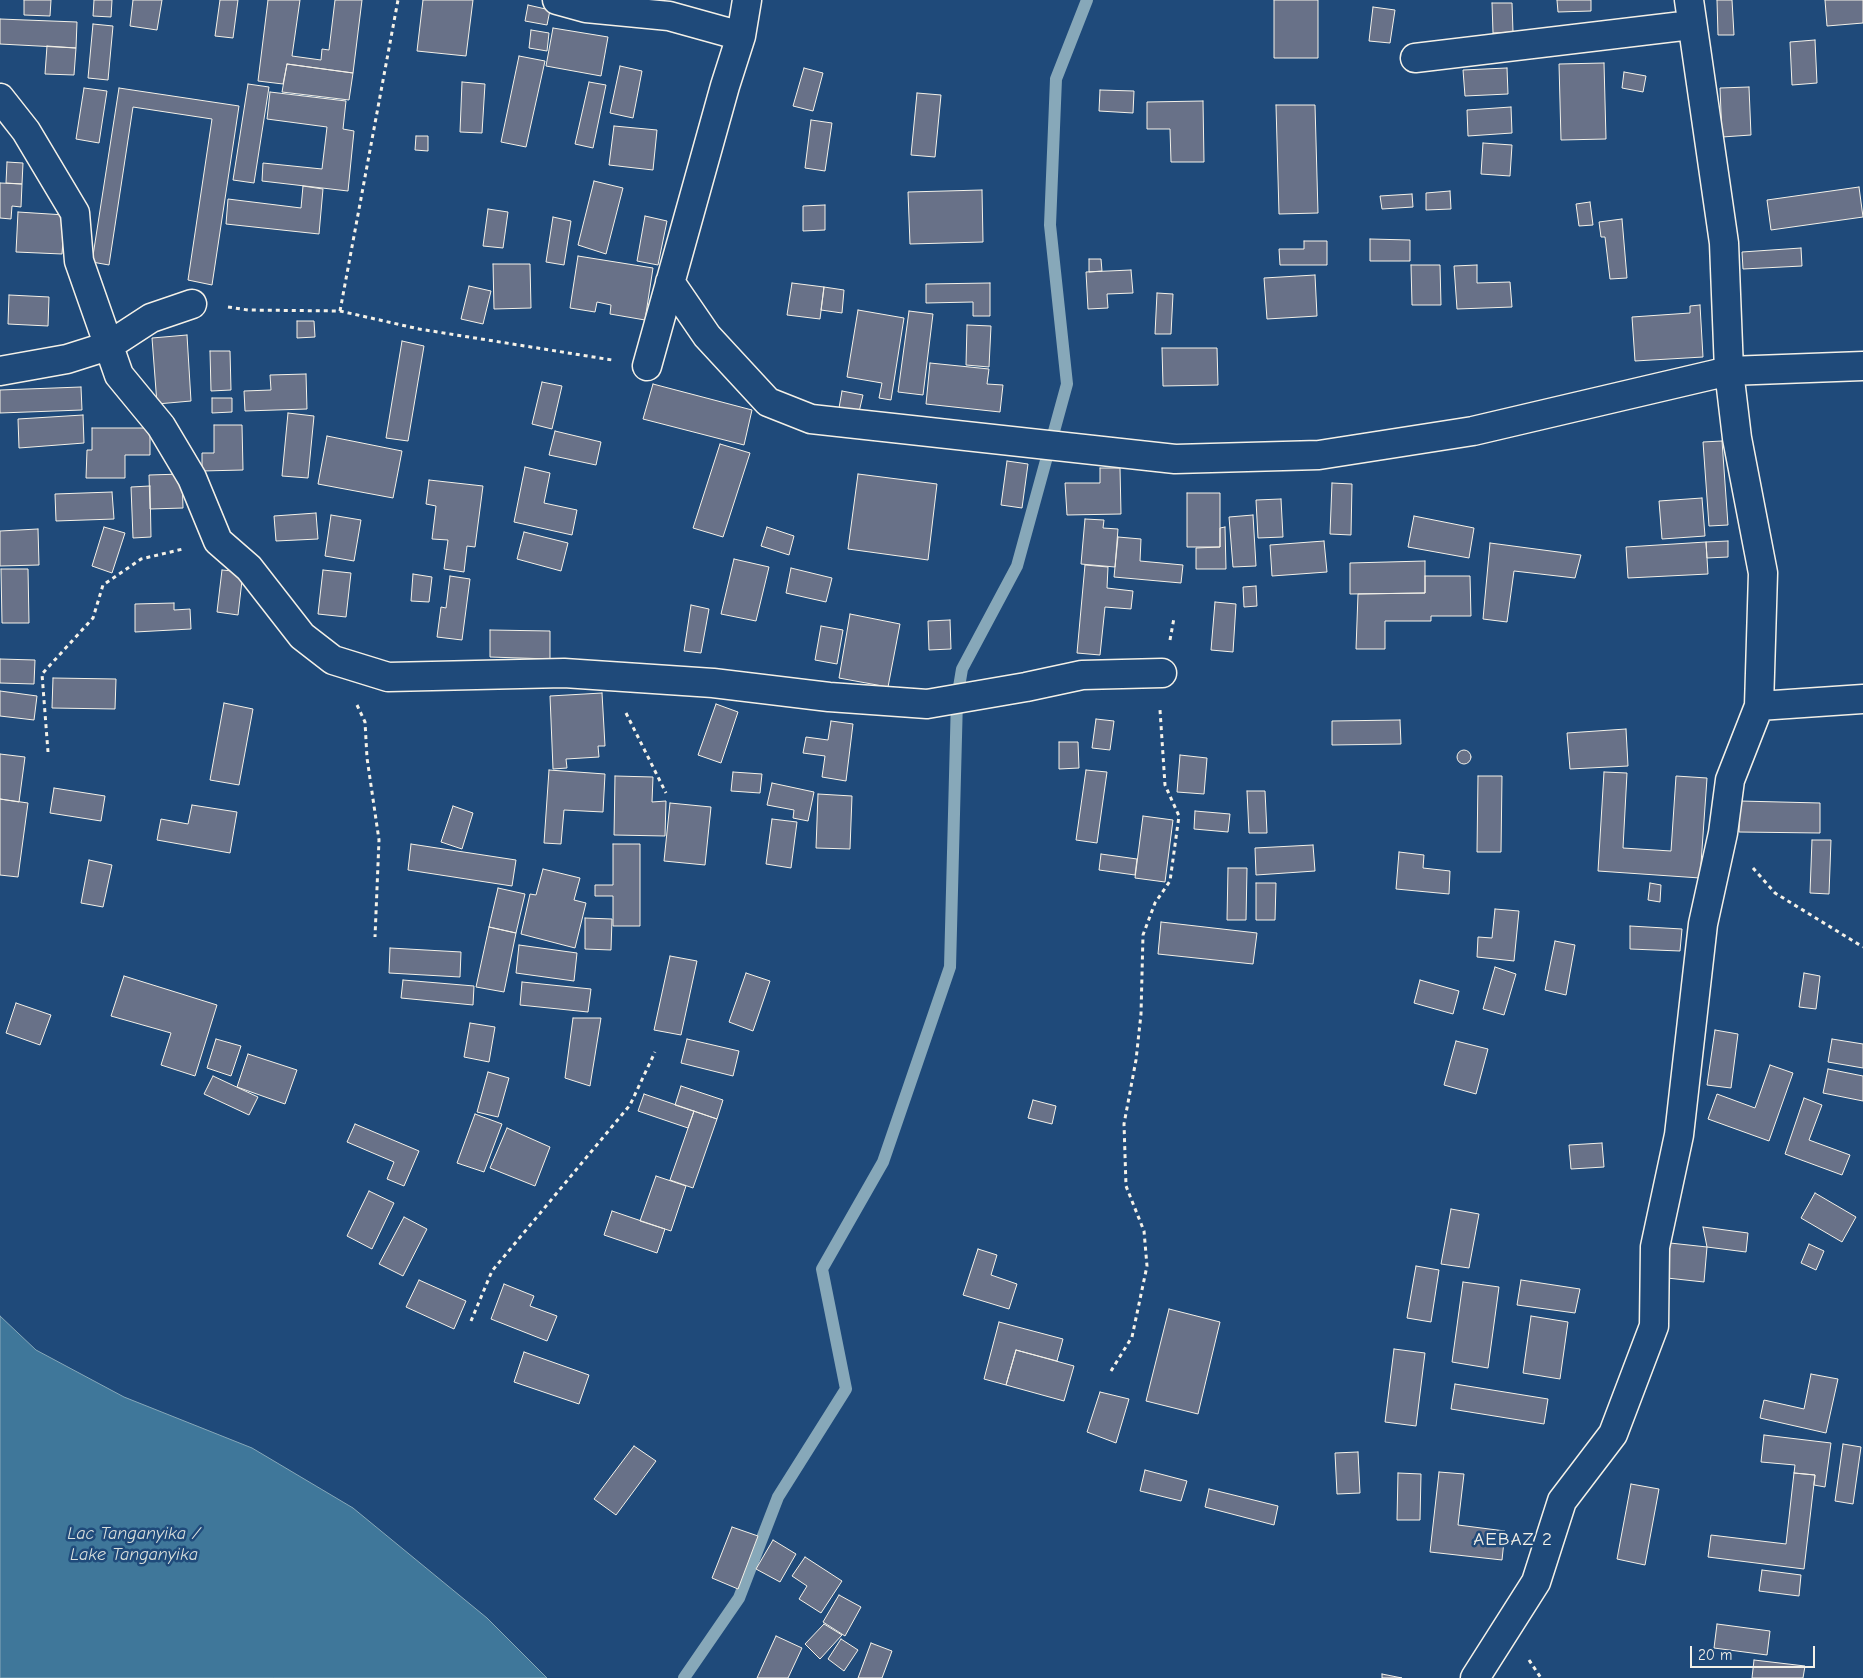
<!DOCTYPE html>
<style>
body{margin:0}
#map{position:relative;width:1863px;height:1678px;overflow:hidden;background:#1f4a7a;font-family:"Comic Neue",sans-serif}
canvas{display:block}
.scale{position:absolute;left:1690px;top:1646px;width:125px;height:22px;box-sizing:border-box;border:2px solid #f4f1e8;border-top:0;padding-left:6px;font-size:15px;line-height:18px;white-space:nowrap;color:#f4f1e8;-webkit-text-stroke:4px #1f4a7a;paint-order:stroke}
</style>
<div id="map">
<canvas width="1863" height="1678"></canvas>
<div class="scale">20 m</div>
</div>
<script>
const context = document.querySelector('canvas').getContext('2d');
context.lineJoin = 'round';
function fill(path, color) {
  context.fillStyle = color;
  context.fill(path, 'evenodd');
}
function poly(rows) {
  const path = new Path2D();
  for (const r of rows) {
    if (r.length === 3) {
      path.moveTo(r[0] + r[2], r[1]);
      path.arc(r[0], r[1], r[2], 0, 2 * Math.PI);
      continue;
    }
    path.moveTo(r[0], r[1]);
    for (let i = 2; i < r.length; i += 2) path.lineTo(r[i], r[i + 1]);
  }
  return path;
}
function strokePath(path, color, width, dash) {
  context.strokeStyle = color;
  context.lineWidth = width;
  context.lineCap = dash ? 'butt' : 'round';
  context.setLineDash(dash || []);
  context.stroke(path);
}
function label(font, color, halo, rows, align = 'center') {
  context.font = font + ' "Comic Neue",sans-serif';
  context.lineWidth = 5;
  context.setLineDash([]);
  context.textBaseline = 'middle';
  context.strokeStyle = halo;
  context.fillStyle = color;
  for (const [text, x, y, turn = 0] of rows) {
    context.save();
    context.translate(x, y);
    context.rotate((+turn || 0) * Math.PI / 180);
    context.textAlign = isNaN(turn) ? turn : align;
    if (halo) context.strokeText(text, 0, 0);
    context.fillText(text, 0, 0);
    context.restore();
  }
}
const water = poly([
 [0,1316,36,1350,124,1397,252,1448,353,1508,487,1618,547,1678,0,1678,0,1316]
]);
fill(water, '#3f779a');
strokePath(water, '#87a8b9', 1);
strokePath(poly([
 [684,1678,739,1598,778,1497,846,1389,822,1269,883,1162,950,967,957,699,962,669,1017,566,1067,384,1050,225,1056,79,1087,0]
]), '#87a8b9', 12);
const building = poly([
 [24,0,51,0,50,16,24,15,24,0],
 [94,0,112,0,111,17,93,16,94,0],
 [133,0,162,0,157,30,130,26,133,0],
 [220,0,238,0,233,38,215,36,220,0],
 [268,0,300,0,292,56,321,60,322,49,329,50,335,0,362,0,353,73,287,64,283,84,258,81,268,0],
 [423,0,473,0,466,56,417,51,423,0],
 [1274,0,1318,0,1318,58,1274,58,1274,0],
 [1557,0,1591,0,1591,11,1558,12,1557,0],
 [1717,0,1732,0,1734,35,1718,35,1717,0],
 [1825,0,1863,0,1863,23,1827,26,1825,0],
 [1492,3,1512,3,1513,32,1493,33,1492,3],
 [528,5,550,10,547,25,525,21,528,5],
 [1373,7,1395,10,1390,43,1369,41,1373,7],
 [0,19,77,22,76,48,0,44,0,19],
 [93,24,113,26,108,80,88,78,93,24],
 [553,28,608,37,601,76,546,66,553,28],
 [531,30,549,33,547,51,529,48,531,30],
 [1815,40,1817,83,1792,85,1790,42,1815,40],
 [47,46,76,48,74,75,45,74,47,46],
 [519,56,545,61,526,147,501,142,519,56],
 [1604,63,1606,139,1561,140,1559,64,1604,63],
 [287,64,353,73,349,100,282,92,287,64],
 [620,66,642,71,633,118,610,113,620,66],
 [804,68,823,73,813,111,793,106,804,68],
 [1507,68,1508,94,1465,96,1463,70,1507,68],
 [1624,72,1646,76,1643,92,1622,88,1624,72],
 [462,82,485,84,482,133,460,132,462,82],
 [589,82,606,85,593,148,575,144,589,82],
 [248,84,269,87,254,183,233,180,248,84],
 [1749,87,1751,135,1722,137,1720,88,1749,87],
 [84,88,107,91,99,143,76,139,84,88],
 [119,88,239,106,212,285,188,280,212,119,133,107,109,265,92,262,119,88],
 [1100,90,1134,91,1133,113,1099,111,1100,90],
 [270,92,346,101,343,129,354,131,348,191,262,181,263,163,322,169,327,127,267,119,270,92],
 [917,93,941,95,935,157,911,155,917,93],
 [1203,101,1204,162,1171,162,1170,129,1147,129,1147,102,1203,101],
 [1276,105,1315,105,1318,213,1279,214,1276,105],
 [1511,107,1512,133,1468,136,1467,110,1511,107],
 [811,120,832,123,825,171,805,168,811,120],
 [614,126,657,130,653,170,609,165,614,126],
 [416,136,428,136,428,151,415,150,416,136],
 [1483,143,1512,145,1510,176,1481,174,1483,143],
 [7,162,23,163,22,184,6,183,7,162],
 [594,181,623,188,606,254,578,245,594,181],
 [0,183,22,184,21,207,12,206,11,219,0,218,0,183],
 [303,186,323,189,319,234,226,224,228,199,301,208,303,186],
 [1859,187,1863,217,1771,230,1767,200,1859,187],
 [982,190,983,242,910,244,908,192,982,190],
 [1450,191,1451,209,1426,210,1426,193,1450,191],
 [1412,194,1413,207,1382,209,1380,196,1412,194],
 [1590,202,1593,225,1579,226,1576,204,1590,202],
 [825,205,825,230,803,231,803,206,825,205],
 [488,209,508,212,503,248,483,246,488,209],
 [18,212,65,215,62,254,16,252,18,212],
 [645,216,667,221,658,265,637,261,645,216],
 [553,217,571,221,564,265,546,262,553,217],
 [1622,219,1627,278,1610,279,1605,237,1601,237,1599,222,1622,219],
 [1370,239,1410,240,1410,261,1370,261,1370,239],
 [1304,241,1327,241,1327,265,1280,265,1279,249,1304,249,1304,241],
 [1801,248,1802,266,1743,269,1742,252,1801,248],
 [578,256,653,268,645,320,610,314,611,305,597,302,595,312,570,308,578,256],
 [1089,259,1101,259,1102,271,1089,272,1089,259],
 [493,264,530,264,531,308,494,309,493,264],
 [1411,265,1440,265,1441,305,1412,305,1411,265],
 [1477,265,1477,283,1510,282,1512,307,1457,309,1454,266,1477,265],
 [1131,270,1133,293,1107,294,1108,308,1088,309,1086,272,1131,270],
 [1315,275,1317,316,1267,319,1264,278,1315,275],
 [792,283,824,287,820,319,787,315,792,283],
 [990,283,990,316,973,316,973,302,926,303,926,284,990,283],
 [469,286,491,291,483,324,461,319,469,286],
 [824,287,844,290,842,313,821,310,824,287],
 [1157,293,1173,294,1171,334,1155,334,1157,293],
 [9,295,49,297,48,326,8,324,9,295],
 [1700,305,1703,357,1635,361,1632,317,1690,313,1690,306,1700,305],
 [858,310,904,318,891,400,879,398,882,383,847,377,858,310],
 [909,311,933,314,923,395,898,392,909,311],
 [297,321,314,321,315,337,297,338,297,321],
 [967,325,991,326,989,367,966,365,967,325],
 [187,335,191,401,157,404,152,338,187,335],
 [402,341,424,346,408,441,386,438,402,341],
 [1162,348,1217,348,1218,385,1163,386,1162,348],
 [210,351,230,351,231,390,211,391,210,351],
 [930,363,989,369,987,384,1003,385,1000,412,926,404,930,363],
 [306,374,307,409,245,411,244,391,271,390,270,375,306,374],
 [542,382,562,386,552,429,532,424,542,382],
 [653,384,752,410,744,445,643,419,653,384],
 [81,387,82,410,0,413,0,390,81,387],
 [842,391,863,395,859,412,839,408,842,391],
 [212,398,232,398,232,412,212,413,212,398],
 [288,413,314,416,308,478,282,476,288,413],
 [83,415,84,443,19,448,18,419,83,415],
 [214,425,242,425,243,470,202,471,202,453,214,453,214,425],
 [92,428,150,428,150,455,125,455,125,478,86,478,87,450,92,450,92,428],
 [555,431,601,442,596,465,549,455,555,431],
 [327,436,402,451,393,498,318,484,327,436],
 [1722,441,1728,525,1709,526,1703,442,1722,441],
 [720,444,750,453,723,537,693,528,720,444],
 [1007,461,1028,464,1022,508,1001,505,1007,461],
 [525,467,550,473,544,503,577,510,572,535,514,522,525,467],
 [1100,468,1120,468,1121,514,1067,515,1065,483,1100,483,1100,468],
 [182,474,183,508,150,509,149,475,182,474],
 [858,474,937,484,928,560,848,549,858,474],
 [429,480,483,486,475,547,467,546,464,572,444,569,448,540,432,539,436,506,426,504,429,480],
 [1332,483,1352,484,1351,535,1330,534,1332,483],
 [150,486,151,537,133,538,131,487,150,486],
 [112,492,114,519,56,521,55,494,112,492],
 [1187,493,1220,493,1220,547,1187,547,1187,493],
 [1702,498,1705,536,1662,539,1659,501,1702,498],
 [1281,499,1283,537,1258,538,1256,500,1281,499],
 [316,513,318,539,276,541,274,516,316,513],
 [331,515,361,520,354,561,325,556,331,515],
 [1253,515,1256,566,1233,567,1229,517,1253,515],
 [1414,516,1474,528,1469,558,1408,547,1414,516],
 [1085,519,1104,520,1103,528,1118,529,1115,567,1081,564,1085,519],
 [104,527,125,533,112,573,92,566,104,527],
 [767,527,794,536,789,555,761,546,767,527],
 [1225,527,1226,569,1196,569,1196,548,1220,547,1220,528,1225,527],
 [38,529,39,565,0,566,0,531,38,529],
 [524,532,568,543,561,571,517,559,524,532],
 [1118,537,1141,539,1140,561,1183,565,1181,583,1114,577,1118,537],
 [1324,541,1327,572,1272,576,1270,545,1324,541],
 [1728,541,1728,557,1707,558,1706,542,1728,541],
 [1706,542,1708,574,1628,578,1626,547,1706,542],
 [1490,543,1581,555,1575,578,1514,571,1507,622,1483,619,1490,543],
 [734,559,769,567,756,621,721,614,734,559],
 [1425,561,1425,593,1350,594,1350,563,1425,561],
 [1085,565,1108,567,1107,588,1133,591,1131,609,1105,607,1100,655,1077,653,1085,565],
 [791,568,832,578,826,602,786,593,791,568],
 [1,569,28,569,29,623,2,623,1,569],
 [222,570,243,572,238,615,217,612,222,570],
 [323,570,351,573,346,617,318,614,323,570],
 [413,574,432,577,429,602,411,601,413,574],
 [450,576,470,579,462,640,437,637,441,607,446,608,450,576],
 [1425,576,1470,576,1471,616,1431,616,1431,621,1385,621,1385,649,1356,649,1358,594,1425,593,1425,576],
 [1256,586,1257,606,1244,607,1243,587,1256,586],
 [1215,602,1236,604,1233,652,1211,650,1215,602],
 [174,603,174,610,190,609,191,629,135,632,135,604,174,603],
 [691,605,709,609,701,653,684,651,691,605],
 [850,614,900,624,888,687,839,678,850,614],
 [950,620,951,649,929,650,928,621,950,620],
 [821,626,843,630,837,664,815,660,821,626],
 [490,630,550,631,550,659,490,657,490,630],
 [0,659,35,660,34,684,0,683,0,659],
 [53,678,116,679,115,709,52,708,53,678],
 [0,691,37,696,34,720,0,716,0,691],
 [602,693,605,746,598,746,599,757,566,759,567,768,553,769,550,696,602,693],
 [224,703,253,709,239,785,210,780,224,703],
 [716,704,738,712,721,763,698,755,716,704],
 [1096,719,1114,721,1110,750,1092,748,1096,719],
 [1400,720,1401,744,1332,745,1332,721,1400,720],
 [831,721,853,724,846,781,822,777,825,756,803,753,806,737,828,740,831,721],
 [1626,729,1628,766,1570,769,1567,733,1626,729],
 [1059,742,1078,742,1079,768,1059,769,1059,742],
 [1464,757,7],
 [0,754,25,757,19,802,0,799,0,754],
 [1180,755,1207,758,1204,794,1177,792,1180,755],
 [549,770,605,774,603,812,564,810,561,844,544,843,549,770],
 [1086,770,1107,772,1097,843,1076,840,1086,770],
 [733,772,762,774,760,793,731,791,733,772],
 [1604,772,1627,773,1623,848,1671,851,1676,776,1707,778,1700,878,1598,871,1604,772],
 [615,776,653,777,652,802,666,801,665,836,614,835,615,776],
 [1478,776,1502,776,1501,852,1477,852,1478,776],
 [772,783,814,792,808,821,793,818,794,810,767,805,772,783],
 [54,788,105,796,101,821,50,813,54,788],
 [1247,791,1265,791,1267,833,1249,833,1247,791],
 [818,794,852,796,850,849,816,848,818,794],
 [0,799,28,803,18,877,0,875,0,799],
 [1740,801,1820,803,1820,833,1739,832,1740,801],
 [670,803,711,807,705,865,664,861,670,803],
 [192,805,237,812,230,853,157,840,161,819,188,824,192,805],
 [453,806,473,813,462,849,441,842,453,806],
 [1195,811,1230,814,1228,832,1194,829,1195,811],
 [1143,816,1173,820,1165,882,1135,878,1143,816],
 [772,819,797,822,791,868,766,864,772,819],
 [1812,840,1831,840,1829,894,1810,893,1812,840],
 [411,844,516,860,512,886,408,870,411,844],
 [613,844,640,844,640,926,613,926,613,896,595,896,595,885,613,885,613,844],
 [1313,845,1315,871,1256,875,1255,848,1313,845],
 [1399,852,1424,855,1423,868,1450,871,1449,894,1396,889,1399,852],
 [1101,854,1137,859,1135,875,1099,870,1101,854],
 [89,860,112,865,103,907,81,903,89,860],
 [1228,868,1247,868,1246,920,1227,920,1228,868],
 [543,869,580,878,574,900,586,903,575,948,521,934,530,894,536,895,543,869],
 [1256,883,1276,883,1275,920,1256,920,1256,883],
 [1650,883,1661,885,1660,902,1648,900,1650,883],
 [498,888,525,894,516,933,489,927,498,888],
 [1495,909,1519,911,1514,961,1477,957,1478,937,1492,938,1495,909],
 [585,918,612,919,611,950,585,949,585,918],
 [1161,922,1257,933,1253,964,1158,954,1161,922],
 [1630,926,1682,929,1680,951,1630,949,1630,926],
 [489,927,516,933,504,992,476,987,489,927],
 [1555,941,1575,945,1566,995,1545,990,1555,941],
 [519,945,577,953,574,981,516,973,519,945],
 [390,948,461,952,460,977,389,973,390,948],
 [670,956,697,961,681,1035,654,1030,670,956],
 [1495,967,1516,974,1504,1015,1483,1009,1495,967],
 [746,973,770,981,753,1031,729,1022,746,973],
 [1804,973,1820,976,1816,1009,1799,1007,1804,973],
 [124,976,217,1005,195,1076,161,1065,171,1033,111,1016,124,976],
 [403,980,474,986,473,1005,401,998,403,980],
 [1420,980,1459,991,1453,1014,1414,1003,1420,980],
 [522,982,591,989,588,1012,520,1005,522,982],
 [16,1003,51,1015,40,1045,6,1033,16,1003],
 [573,1018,601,1018,590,1086,565,1078,573,1018],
 [470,1023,495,1027,489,1062,464,1057,470,1023],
 [1715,1030,1738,1034,1731,1088,1707,1085,1715,1030],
 [216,1039,241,1046,231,1076,207,1068,216,1039],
 [687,1039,739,1051,733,1076,681,1063,687,1039],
 [1832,1039,1863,1044,1863,1068,1828,1062,1832,1039],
 [1456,1041,1488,1049,1476,1094,1444,1085,1456,1041],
 [248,1054,297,1070,285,1104,237,1087,248,1054],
 [1770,1065,1793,1073,1769,1141,1708,1119,1717,1094,1755,1108,1770,1065],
 [1828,1069,1863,1076,1863,1101,1823,1093,1828,1069],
 [488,1072,509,1078,498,1117,477,1112,488,1072],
 [213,1076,258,1097,249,1115,204,1094,213,1076],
 [681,1086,723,1100,717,1119,675,1105,681,1086],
 [644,1094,694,1111,688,1128,638,1111,644,1094],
 [1804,1098,1822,1105,1809,1140,1850,1155,1842,1175,1785,1154,1804,1098],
 [1033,1100,1056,1106,1052,1124,1028,1118,1033,1100],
 [694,1111,717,1119,693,1188,670,1180,694,1111],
 [475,1114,502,1124,484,1172,457,1163,475,1114],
 [355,1124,419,1151,404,1186,387,1179,394,1162,347,1142,355,1124],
 [507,1128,550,1147,535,1186,490,1168,507,1128],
 [1602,1143,1604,1167,1571,1169,1569,1145,1602,1143],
 [656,1176,686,1186,671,1231,640,1221,656,1176],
 [369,1191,394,1203,372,1249,347,1236,369,1191],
 [1815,1193,1856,1217,1842,1242,1801,1218,1815,1193],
 [1451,1209,1479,1214,1469,1268,1441,1264,1451,1209],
 [612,1211,665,1229,657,1253,604,1235,612,1211],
 [404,1217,427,1229,403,1276,379,1264,404,1217],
 [1703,1227,1748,1233,1746,1252,1707,1247,1703,1227],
 [1670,1243,1707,1247,1704,1282,1667,1278,1670,1243],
 [1809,1244,1824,1251,1816,1270,1801,1263,1809,1244],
 [978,1249,997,1255,991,1275,1017,1284,1009,1309,963,1295,978,1249],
 [1416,1266,1439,1270,1431,1322,1407,1318,1416,1266],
 [419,1280,466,1301,454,1329,406,1307,419,1280],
 [1521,1280,1580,1289,1575,1313,1517,1305,1521,1280],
 [1463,1282,1499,1287,1488,1368,1452,1362,1463,1282],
 [504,1284,534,1296,530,1306,557,1316,547,1341,491,1319,504,1284],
 [1169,1309,1220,1322,1198,1414,1146,1401,1169,1309],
 [1531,1316,1568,1322,1560,1379,1523,1373,1531,1316],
 [999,1322,1063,1339,1057,1361,1016,1350,1006,1385,984,1379,999,1322],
 [1394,1349,1425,1353,1416,1426,1385,1422,1394,1349],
 [1016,1350,1074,1366,1064,1401,1006,1385,1016,1350],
 [524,1352,589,1375,579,1404,514,1382,524,1352],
 [1811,1374,1838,1379,1826,1433,1760,1418,1764,1400,1804,1409,1811,1374],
 [1455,1384,1548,1399,1544,1424,1451,1409,1455,1384],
 [1100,1392,1129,1399,1116,1443,1087,1432,1100,1392],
 [1764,1435,1831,1443,1825,1487,1814,1485,1815,1475,1794,1473,1795,1465,1761,1462,1764,1435],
 [1843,1444,1861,1447,1853,1504,1835,1501,1843,1444],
 [634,1446,656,1461,616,1515,594,1499,634,1446],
 [1358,1452,1360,1493,1337,1494,1335,1453,1358,1452],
 [1145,1470,1187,1481,1181,1501,1140,1491,1145,1470],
 [1439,1472,1464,1474,1458,1525,1505,1531,1502,1560,1430,1552,1439,1472],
 [1398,1473,1421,1474,1420,1520,1397,1520,1398,1473],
 [1794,1473,1815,1475,1804,1569,1708,1557,1711,1535,1786,1544,1794,1473],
 [1631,1484,1659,1489,1645,1565,1617,1559,1631,1484],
 [1209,1489,1278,1506,1274,1525,1205,1507,1209,1489],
 [732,1527,758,1536,738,1589,712,1578,732,1527],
 [773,1540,796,1554,780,1582,756,1569,773,1540],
 [805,1557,842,1581,821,1613,799,1599,807,1586,792,1576,805,1557],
 [1762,1570,1801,1575,1799,1596,1759,1591,1762,1570],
 [839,1595,861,1607,845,1636,823,1622,839,1595],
 [824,1624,842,1635,820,1659,805,1644,824,1624],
 [1717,1624,1770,1631,1767,1655,1714,1648,1717,1624],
 [776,1636,802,1648,788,1678,757,1678,776,1636],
 [841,1639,858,1650,844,1671,828,1659,841,1639],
 [871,1643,892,1651,882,1678,858,1678,871,1643],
 [1754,1660,1805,1666,1803,1678,1752,1678,1754,1660],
 [1382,1674,1402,1678,1382,1678,1382,1674]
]);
fill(building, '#687188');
strokePath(building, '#f4f1e8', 1);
const minor = poly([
 [557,0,586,8,669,16,741,36],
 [1415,58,1691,25],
 [0,98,26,131,75,213,79,261,119,375,161,426,192,478,218,541,249,568,302,636,333,660,388,677,564,673,713,683,829,697,927,704,1026,687,1082,675,1162,673],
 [670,282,707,336,768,402,811,419,1175,459,1319,455,1473,431,1729,371,1863,366],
 [647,366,725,86,741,36,747,0],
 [0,371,67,359,108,346,151,318,192,304],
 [1759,706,1863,699],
 [1475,1678,1536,1582,1562,1501,1613,1434,1654,1326,1655,1247,1679,1135,1703,924,1723,833,1730,780,1759,706,1763,573,1737,438,1729,371,1724,243,1689,0]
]);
strokePath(minor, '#f4f1e8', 31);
strokePath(poly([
 [228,307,248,310,340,311,419,329,612,360],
 [340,311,398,0],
 [1170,640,1174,618],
 [357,705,365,722,367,758,379,840,375,937],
 [626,713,666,793],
 [48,752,42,674,93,618,103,585,141,559,183,549],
 [1753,868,1775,893,1863,947],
 [471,1321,492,1271,630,1105,655,1052],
 [1111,1371,1132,1337,1147,1266,1144,1231,1126,1186,1124,1124,1136,1060,1141,1014,1143,935,1155,903,1170,881,1179,816,1165,785,1160,710],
 [1529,1660,1541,1678]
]), '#f4f1e8', 3, [4, 4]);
strokePath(minor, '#1f4a7a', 28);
label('italic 18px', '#d9dfdc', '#1f4a7a', [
 ["Lac Tanganyika /",134,1534],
 ["Lake Tanganyika",134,1555]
]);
context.letterSpacing = '1px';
label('19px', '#f4f1e8', '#1f4a7a', [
 ["AEBAZ 2",1513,1540]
]);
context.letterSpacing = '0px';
</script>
